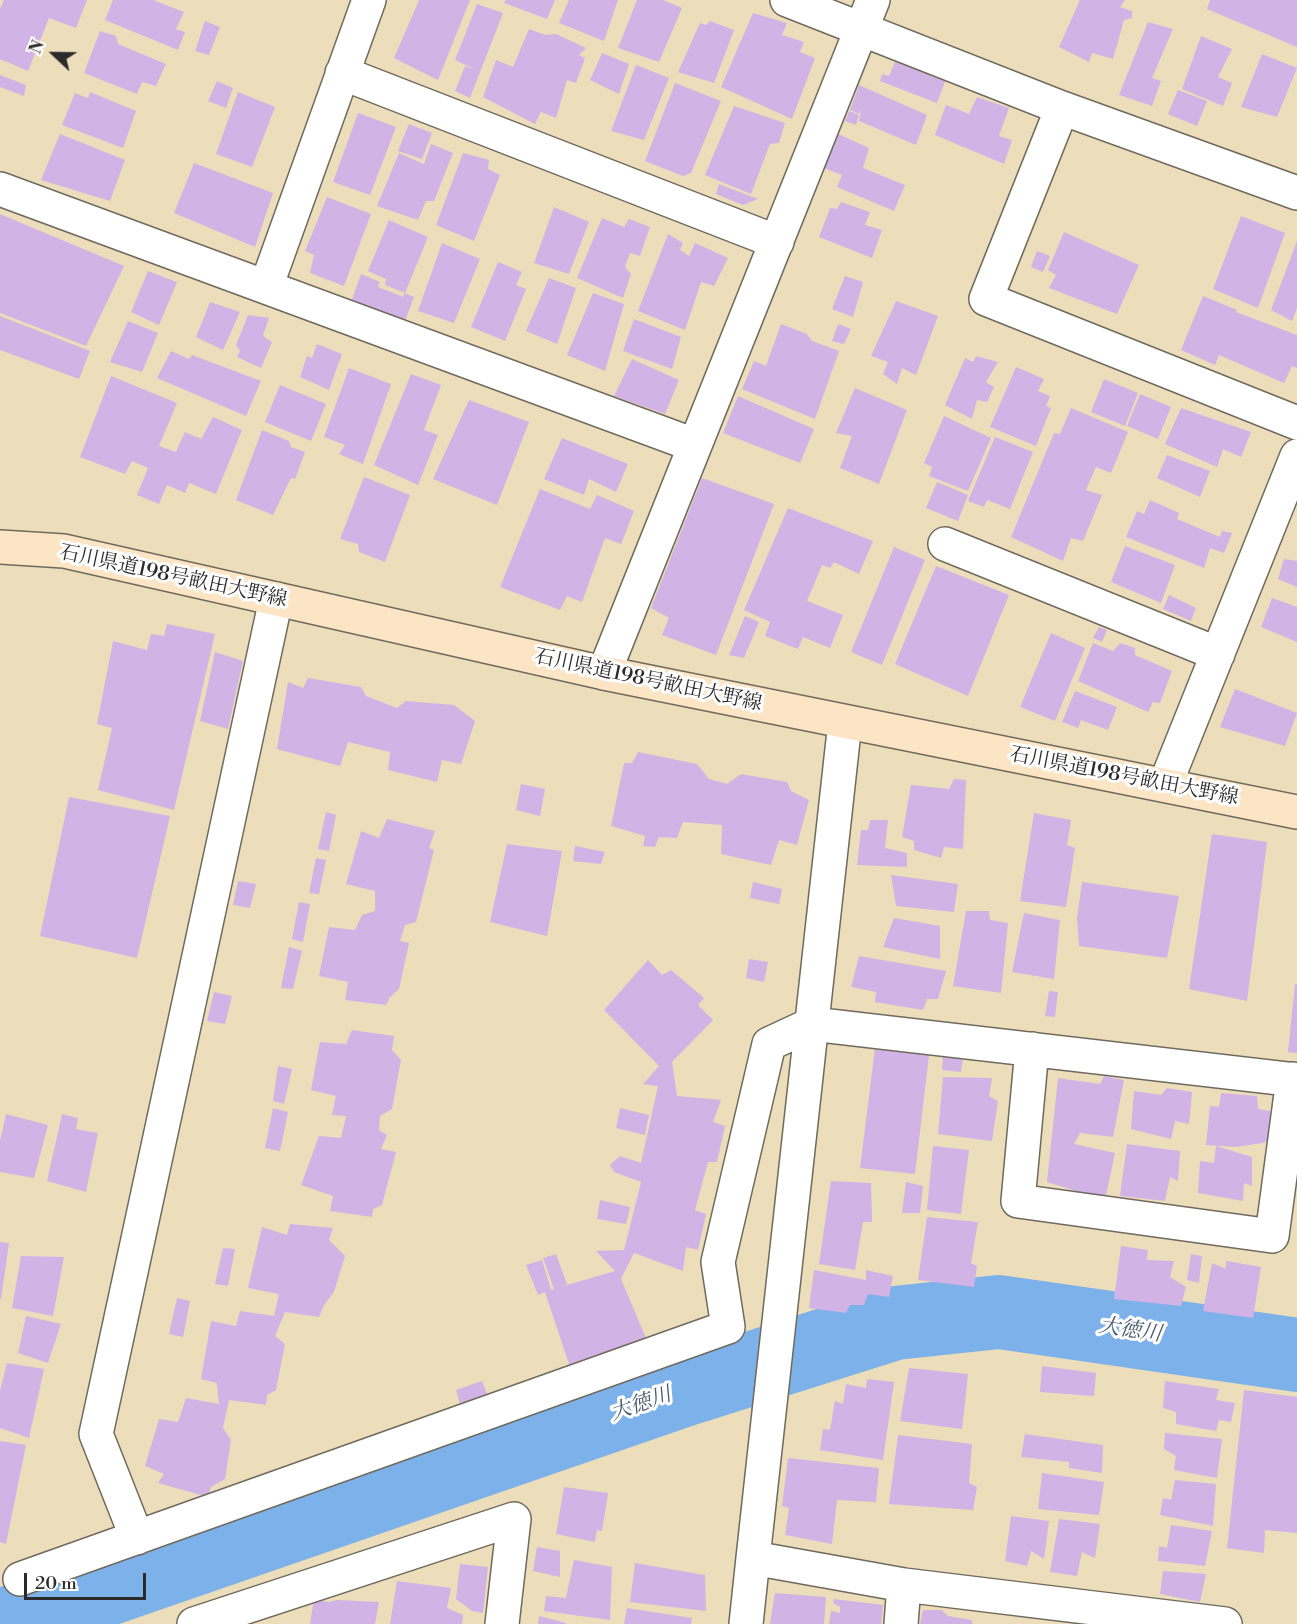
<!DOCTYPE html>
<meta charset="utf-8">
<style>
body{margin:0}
#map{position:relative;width:1297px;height:1624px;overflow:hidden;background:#eddebb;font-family:"Libre Bodoni",serif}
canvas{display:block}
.north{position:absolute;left:24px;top:24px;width:60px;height:60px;-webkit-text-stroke:4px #fff;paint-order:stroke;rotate:292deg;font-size:16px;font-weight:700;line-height:24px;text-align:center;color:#2b2b2b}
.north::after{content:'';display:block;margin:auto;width:21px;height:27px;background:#2b2b2b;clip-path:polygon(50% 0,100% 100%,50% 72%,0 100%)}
.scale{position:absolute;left:24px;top:1573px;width:122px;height:27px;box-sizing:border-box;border:3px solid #2b2b2b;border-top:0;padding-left:8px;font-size:18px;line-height:21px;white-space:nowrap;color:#2b2b2b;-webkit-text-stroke:4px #fff;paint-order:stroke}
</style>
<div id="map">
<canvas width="1297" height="1624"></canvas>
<div class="north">N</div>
<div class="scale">20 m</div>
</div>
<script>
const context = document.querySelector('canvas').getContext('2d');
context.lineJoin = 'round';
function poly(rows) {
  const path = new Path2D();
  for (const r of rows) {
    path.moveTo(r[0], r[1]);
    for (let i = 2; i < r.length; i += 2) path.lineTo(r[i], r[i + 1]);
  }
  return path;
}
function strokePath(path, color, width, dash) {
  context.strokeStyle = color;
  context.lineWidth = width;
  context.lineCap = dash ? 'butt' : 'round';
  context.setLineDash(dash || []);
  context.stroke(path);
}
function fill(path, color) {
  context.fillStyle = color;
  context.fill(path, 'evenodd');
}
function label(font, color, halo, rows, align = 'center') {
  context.font = font + ' "Libre Bodoni","Noto Serif JP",serif';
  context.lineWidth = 6;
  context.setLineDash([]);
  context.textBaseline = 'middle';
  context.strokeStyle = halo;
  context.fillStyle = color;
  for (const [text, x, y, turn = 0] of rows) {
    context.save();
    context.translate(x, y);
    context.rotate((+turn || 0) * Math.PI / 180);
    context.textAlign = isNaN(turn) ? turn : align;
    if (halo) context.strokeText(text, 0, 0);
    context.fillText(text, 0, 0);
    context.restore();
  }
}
strokePath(poly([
 [6,1624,680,1391,895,1323,999,1312,1297,1355]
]), '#7db1ea', 74);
fill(poly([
 [4,0,87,0,76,28,49,18,28,71,0,59,0,9],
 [113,0,153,0,184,12,176,29,185,32,178,50,105,20],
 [419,0,470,0,438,80,394,58],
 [506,0,555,0,547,19,504,3],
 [569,0,618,0,604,41,559,23],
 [637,0,663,0,682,8,659,62,618,48],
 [1080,0,1125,0,1120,7,1132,11,1132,18,1124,20,1113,59,1092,53,1089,62,1059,47],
 [1210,0,1297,0,1297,47,1207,9],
 [477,4,503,13,470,98,455,91,465,66,476,70,455,60],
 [753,13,787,23,782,35,804,42,800,52,815,58,792,119,721,87],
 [205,21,220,27,209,55,195,51],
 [710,21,734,30,714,83,678,72,700,23,706,25],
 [1148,22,1173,29,1152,78,1161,81,1152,106,1119,95],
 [529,29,545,35,556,34,586,48,579,55,585,58,576,83,567,80,556,118,541,112,535,124,483,97,496,60,513,67],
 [100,31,116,36,118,44,166,64,156,86,142,82,137,94,84,73],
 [1201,36,1232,49,1218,77,1232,83,1223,106,1182,89],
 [602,53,629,64,619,94,590,80],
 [1262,54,1297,68,1277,117,1241,107],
 [896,60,946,79,937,103,880,81,882,74,889,76],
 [636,65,669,78,644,140,611,131],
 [0,75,26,85,24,96,0,87],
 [217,81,233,88,226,108,208,101],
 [675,83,721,101,691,173,683,176,645,161],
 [859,85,927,115,916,145,859,121,861,109,859,114,850,110],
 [1178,90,1207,101,1197,126,1168,114],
 [90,92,136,111,123,148,62,125,75,93,88,98],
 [238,92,275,107,252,167,216,154],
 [977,97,1009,108,999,136,1012,140,1004,164,935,135,946,105,969,114],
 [734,106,785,123,779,143,770,144,751,194,705,175],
 [849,111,859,115,856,125,845,121],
 [358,113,396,127,370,195,333,182],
 [409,124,432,133,422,159,398,151],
 [836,133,869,148,863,168,905,185,894,211,837,187,842,175,816,165],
 [60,134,125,160,110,201,41,180],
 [431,144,453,153,434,201,426,201,418,220,377,206,399,153,424,164],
 [463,153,489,160,488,169,500,175,474,241,436,225],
 [194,163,273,193,255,247,174,213],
 [719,184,758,199,743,205,716,194],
 [327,197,371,214,344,286,310,273,314,255,305,251],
 [841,202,870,212,865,225,882,230,872,258,819,237,830,208,837,209],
 [554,207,589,222,569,274,534,263],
 [0,214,124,266,86,346,0,313],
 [1241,216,1285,233,1258,308,1213,289],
 [602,218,624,227,629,219,650,227,640,256,630,253,625,267,631,274,623,298,577,278],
 [389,220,428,237,405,293,385,285,386,279,368,271],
 [1064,232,1139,265,1117,314,1049,288,1056,275,1048,270],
 [668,234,683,243,680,250,689,256,695,243,728,258,714,286,701,282,685,330,638,311],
 [1297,241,1297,308,1292,321,1271,310],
 [442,243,480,259,454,323,418,311],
 [1037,251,1050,256,1043,272,1031,267],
 [498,262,522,272,516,285,526,289,505,341,471,327],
 [148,271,177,282,159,325,131,312],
 [361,274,380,282,378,287,404,297,404,293,414,297,404,324,351,302],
 [845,276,863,282,853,317,832,309],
 [549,278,576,288,557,344,526,331],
 [593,293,624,304,605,371,567,355],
 [1203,296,1237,310,1236,312,1297,335,1297,368,1292,366,1284,383,1219,355,1215,365,1181,350],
 [896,301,938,316,916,375,902,368,897,384,883,374,888,362,871,356],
 [210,302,240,312,223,350,196,337],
 [248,315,269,318,263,336,272,342,261,368,237,357,240,351,236,345],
 [0,316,90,351,79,379,0,350],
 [634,319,681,337,672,369,623,351],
 [128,321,158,333,142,372,110,362],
 [781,324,807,334,812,341,839,351,815,419,742,389,754,361,766,366],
 [838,324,851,329,844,344,832,341],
 [317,344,342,354,329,390,300,377,307,356,312,358],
 [171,351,189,359,192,355,261,381,246,416,157,378],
 [976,356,998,362,986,382,994,387,987,402,977,400,972,419,945,405,965,358,973,362],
 [632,359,679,380,665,414,614,396],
 [1016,367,1044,379,1038,391,1050,396,1046,406,1051,408,1036,446,990,427],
 [349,368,391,384,363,464,339,454,345,445,324,437],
 [411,374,441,385,424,430,438,435,418,485,374,465],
 [111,376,177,403,159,446,176,452,185,432,201,439,213,417,242,430,216,494,189,483,185,493,167,485,159,504,137,495,148,468,132,461,125,474,80,457],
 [1104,379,1138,393,1125,426,1091,412],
 [280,385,326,404,311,441,265,422],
 [855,388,907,410,879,484,840,468,852,436,836,433],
 [1140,394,1171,407,1158,439,1127,426],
 [738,396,814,429,800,463,723,433],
 [469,400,529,422,497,505,433,479],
 [1071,408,1128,432,1111,473,1096,467,1086,490,1102,495,1083,541,1071,538,1063,561,1011,537,1054,433,1060,434],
 [1181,408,1251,432,1241,457,1223,449,1217,467,1165,444],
 [944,416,991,438,968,491,929,476,932,467,924,463],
 [262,430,289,441,291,447,305,452,295,479,291,478,273,515,236,500],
 [995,437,1033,452,1010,509,987,500,984,507,968,501],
 [562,438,628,464,616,492,589,479,584,495,544,479],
 [1167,455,1210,471,1200,497,1157,478],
 [364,477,410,495,385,562,359,552,358,544,340,539],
 [702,478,774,504,716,655,662,635,669,618,651,608],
 [937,482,968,495,958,521,926,508],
 [540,489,590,509,597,495,634,511,621,544,605,538,582,602,567,596,560,610,500,587],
 [1150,500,1179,513,1177,519,1220,537,1222,531,1232,533,1224,553,1210,548,1204,568,1126,537,1137,511,1144,514],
 [788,508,873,541,859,574,834,562,830,568,822,565,807,601,843,615,830,648,803,637,798,649,765,636,770,622,744,610],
 [1125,546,1175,565,1161,603,1111,582],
 [894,547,925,560,882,665,851,652],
 [1284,559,1297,561,1297,587,1278,579],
 [936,566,1009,595,968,696,895,664],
 [1169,595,1196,608,1191,621,1163,609],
 [1272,598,1297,607,1297,642,1261,627],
 [745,616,759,622,744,658,729,655],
 [167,624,215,634,174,810,98,790,112,728,97,724,113,641,147,650,151,634,164,636],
 [1099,627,1107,630,1102,642,1093,638],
 [1051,633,1085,648,1055,721,1020,707],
 [1093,643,1113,651,1120,643,1135,648,1135,655,1172,671,1160,703,1153,702,1148,712,1078,681],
 [215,652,243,661,228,729,200,721],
 [308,678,361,687,366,696,397,708,406,701,454,705,475,721,461,764,442,760,437,782,388,770,390,752,348,742,340,766,277,749,288,682,303,688],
 [1235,689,1297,713,1285,746,1220,727],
 [1075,691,1117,707,1108,730,1081,720,1078,728,1062,722],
 [638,752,697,764,709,779,727,784,741,774,787,782,791,791,809,800,797,845,779,840,771,865,721,854,722,825,683,822,677,838,659,837,655,847,643,846,645,836,611,826,624,763,632,763],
 [954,779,966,780,963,849,944,847,941,858,914,850,914,841,902,837,911,785,949,789],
 [521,784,545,789,540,816,516,810],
 [69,797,170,816,137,958,40,936],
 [326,812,336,815,329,851,318,849],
 [1034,813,1071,820,1067,845,1075,848,1066,907,1020,901],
 [387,819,435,831,429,848,434,850,416,922,405,925,400,941,409,943,399,989,390,997,386,1005,345,1000,348,982,319,976,329,927,355,930,362,915,375,911,375,891,346,884,361,831,379,838],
 [870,820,888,820,885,848,907,853,907,867,857,865,861,830,868,830],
 [1212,834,1267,842,1247,1001,1189,989],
 [507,844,562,851,547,936,490,922],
 [575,846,605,852,601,864,573,861],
 [316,858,326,860,319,894,309,893],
 [891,875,958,884,954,912,896,906],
 [238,881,256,884,250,908,233,905],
 [753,882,782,889,779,904,750,898],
 [1082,882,1179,896,1167,958,1079,946,1077,918],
 [299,902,310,904,303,942,292,939],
 [966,911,989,911,990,920,1008,923,1001,993,953,986],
 [1024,913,1060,920,1054,979,1012,972],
 [894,918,940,926,940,959,883,947],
 [289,947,302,951,293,989,281,988],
 [859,956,946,971,938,999,927,999,923,1010,875,1002,876,992,851,987],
 [749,959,768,962,764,982,746,978],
 [648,960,662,975,671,970,704,998,698,1005,713,1020,672,1062,677,1096,721,1100,713,1122,725,1126,717,1162,708,1162,695,1210,706,1214,698,1250,686,1247,683,1271,634,1253,621,1279,646,1338,595,1365,570,1367,545,1292,538,1295,526,1265,542,1260,551,1290,554,1289,543,1258,556,1254,567,1284,560,1287,615,1271,596,1251,624,1250,641,1182,614,1172,610,1165,620,1156,641,1163,658,1086,643,1084,659,1066,604,1010],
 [1295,984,1297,984,1297,1053,1288,1052],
 [1049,991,1058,992,1055,1017,1045,1016],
 [214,992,232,996,225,1024,207,1021],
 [352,1030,394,1036,392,1050,401,1060,392,1109,380,1116,379,1130,387,1135,381,1149,396,1152,382,1205,373,1209,372,1217,330,1211,333,1196,301,1185,319,1136,341,1138,346,1116,332,1115,336,1096,311,1090,320,1042,346,1044],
 [875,1048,929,1055,915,1174,860,1168],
 [943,1055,963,1057,961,1072,942,1070],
 [278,1066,292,1069,284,1104,273,1101],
 [1104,1076,1124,1080,1113,1137,1080,1133,1074,1144,1115,1153,1105,1200,1047,1182,1058,1078,1100,1084],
 [943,1077,992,1078,989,1096,998,1101,992,1141,938,1134],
 [1167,1088,1192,1092,1189,1124,1175,1121,1171,1139,1131,1129,1134,1091,1161,1095],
 [1221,1093,1257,1096,1258,1109,1270,1111,1271,1139,1263,1143,1235,1147,1206,1145,1210,1106,1219,1107],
 [273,1108,288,1112,280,1151,265,1148],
 [620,1108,649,1115,645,1135,616,1128],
 [6,1114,48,1125,34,1178,0,1172,0,1141],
 [62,1114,78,1118,76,1129,98,1133,86,1192,47,1181],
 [1127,1144,1180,1151,1178,1181,1170,1177,1165,1201,1120,1196],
 [933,1146,969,1150,961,1214,927,1210],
 [1216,1146,1252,1157,1252,1186,1244,1183,1243,1201,1198,1193,1200,1161,1214,1163],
 [831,1181,871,1183,872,1222,863,1222,855,1270,819,1264],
 [906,1182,923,1186,920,1213,902,1213],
 [600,1200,630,1207,626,1224,597,1219],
 [927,1217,978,1222,971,1263,977,1266,974,1287,918,1280],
 [290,1224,333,1228,329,1240,345,1256,334,1292,324,1305,319,1317,285,1312,275,1336,285,1344,276,1390,267,1395,266,1405,229,1400,223,1428,231,1440,225,1479,211,1487,208,1497,158,1483,164,1474,145,1466,159,1419,178,1422,186,1398,219,1404,217,1383,201,1379,211,1321,236,1326,240,1311,274,1316,279,1294,248,1288,262,1227,287,1235],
 [0,1242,9,1243,1,1299,0,1299],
 [1121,1246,1148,1250,1147,1260,1174,1261,1170,1277,1186,1287,1181,1306,1114,1299],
 [223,1248,235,1249,228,1286,215,1284],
 [1191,1254,1202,1256,1199,1283,1187,1280],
 [21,1256,64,1257,53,1316,12,1308],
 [1226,1261,1261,1267,1253,1318,1203,1311,1212,1263,1226,1269],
 [814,1270,866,1280,866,1270,893,1276,889,1297,868,1294,864,1305,850,1305,846,1313,809,1308],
 [177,1298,190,1301,183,1337,169,1334],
 [26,1316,61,1324,48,1363,18,1353],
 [7,1363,44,1369,29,1438,0,1428,0,1391],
 [1042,1366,1096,1373,1094,1396,1040,1392],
 [909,1368,968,1374,962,1429,900,1421],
 [867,1379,894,1382,883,1460,820,1450,823,1429,830,1430,835,1401,843,1404,846,1384,866,1388],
 [482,1381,490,1402,462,1411,456,1390],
 [1165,1381,1219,1389,1216,1400,1235,1403,1231,1422,1219,1420,1216,1431,1176,1424,1176,1412,1163,1408],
 [1244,1390,1297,1397,1297,1533,1265,1530,1264,1553,1227,1548],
 [1165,1433,1222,1439,1217,1478,1174,1470,1176,1456,1164,1449],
 [1025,1434,1103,1445,1102,1473,1069,1468,1069,1462,1021,1457],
 [898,1435,972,1444,969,1483,977,1487,973,1510,889,1504],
 [0,1441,26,1445,6,1544,0,1542],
 [788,1458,879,1468,876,1502,837,1500,832,1544,785,1535,789,1508,782,1506],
 [1042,1473,1104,1482,1099,1515,1038,1509],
 [1175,1480,1216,1484,1213,1526,1160,1515,1163,1498,1171,1500],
 [564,1487,608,1493,602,1531,597,1530,595,1542,556,1534],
 [1011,1516,1049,1521,1044,1559,1031,1551,1027,1566,1005,1561],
 [1059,1519,1100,1524,1095,1558,1082,1552,1077,1576,1050,1572],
 [1171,1525,1212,1531,1205,1566,1158,1561,1159,1546,1167,1548],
 [537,1547,560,1551,560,1577,533,1571],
 [574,1560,612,1567,610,1620,544,1611,546,1596,566,1598],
 [635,1563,705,1575,706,1611,630,1602],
 [460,1564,488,1567,483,1613,472,1611,456,1599],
 [1163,1571,1206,1574,1200,1602,1160,1594],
 [397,1581,451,1588,447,1608,463,1615,462,1624,390,1624],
 [775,1593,826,1597,824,1624,770,1624],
 [314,1599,329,1602,337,1600,379,1602,375,1624,310,1624],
 [834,1599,883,1605,881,1624,829,1624,831,1611,840,1613,840,1607,833,1603],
 [627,1608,692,1618,691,1624,624,1624],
 [923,1610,942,1610,948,1616,972,1620,972,1624,920,1624],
 [539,1616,566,1623,566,1624,538,1624]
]), '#d2b3e6');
const minor = poly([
 [787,0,1062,108,1297,193],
 [342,73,777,242],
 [1062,108,986,299,1297,423],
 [0,189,694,445],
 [266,287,369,0],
 [945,544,1218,654],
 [604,673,873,0],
 [845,722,753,1558,904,1585,1225,1624],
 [1165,785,1297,456],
 [1032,1049,1018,1201,1272,1236,1293,1079],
 [137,1538,96,1434,276,599],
 [20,1579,728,1327,718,1262,769,1044,812,1024,1297,1080],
 [194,1624,514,1519,502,1624],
 [746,1624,753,1558],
 [901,1624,904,1585]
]);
const secondary = poly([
 [0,547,64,551,604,673,1297,812]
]);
strokePath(minor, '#6f6a5d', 36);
strokePath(secondary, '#6f6a5d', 36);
strokePath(minor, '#fff', 33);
strokePath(secondary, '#fce5c4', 33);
label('20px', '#2b2b2b', '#fff', [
 ["石川県道198号畝田大野線",173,577,12],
 ["石川県道198号畝田大野線",648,681,12],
 ["石川県道198号畝田大野線",1124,777,11]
]);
label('italic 21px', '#485a6e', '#fff', [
 ["大徳川",1130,1331,8],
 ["大徳川",641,1405,-19]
]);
</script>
